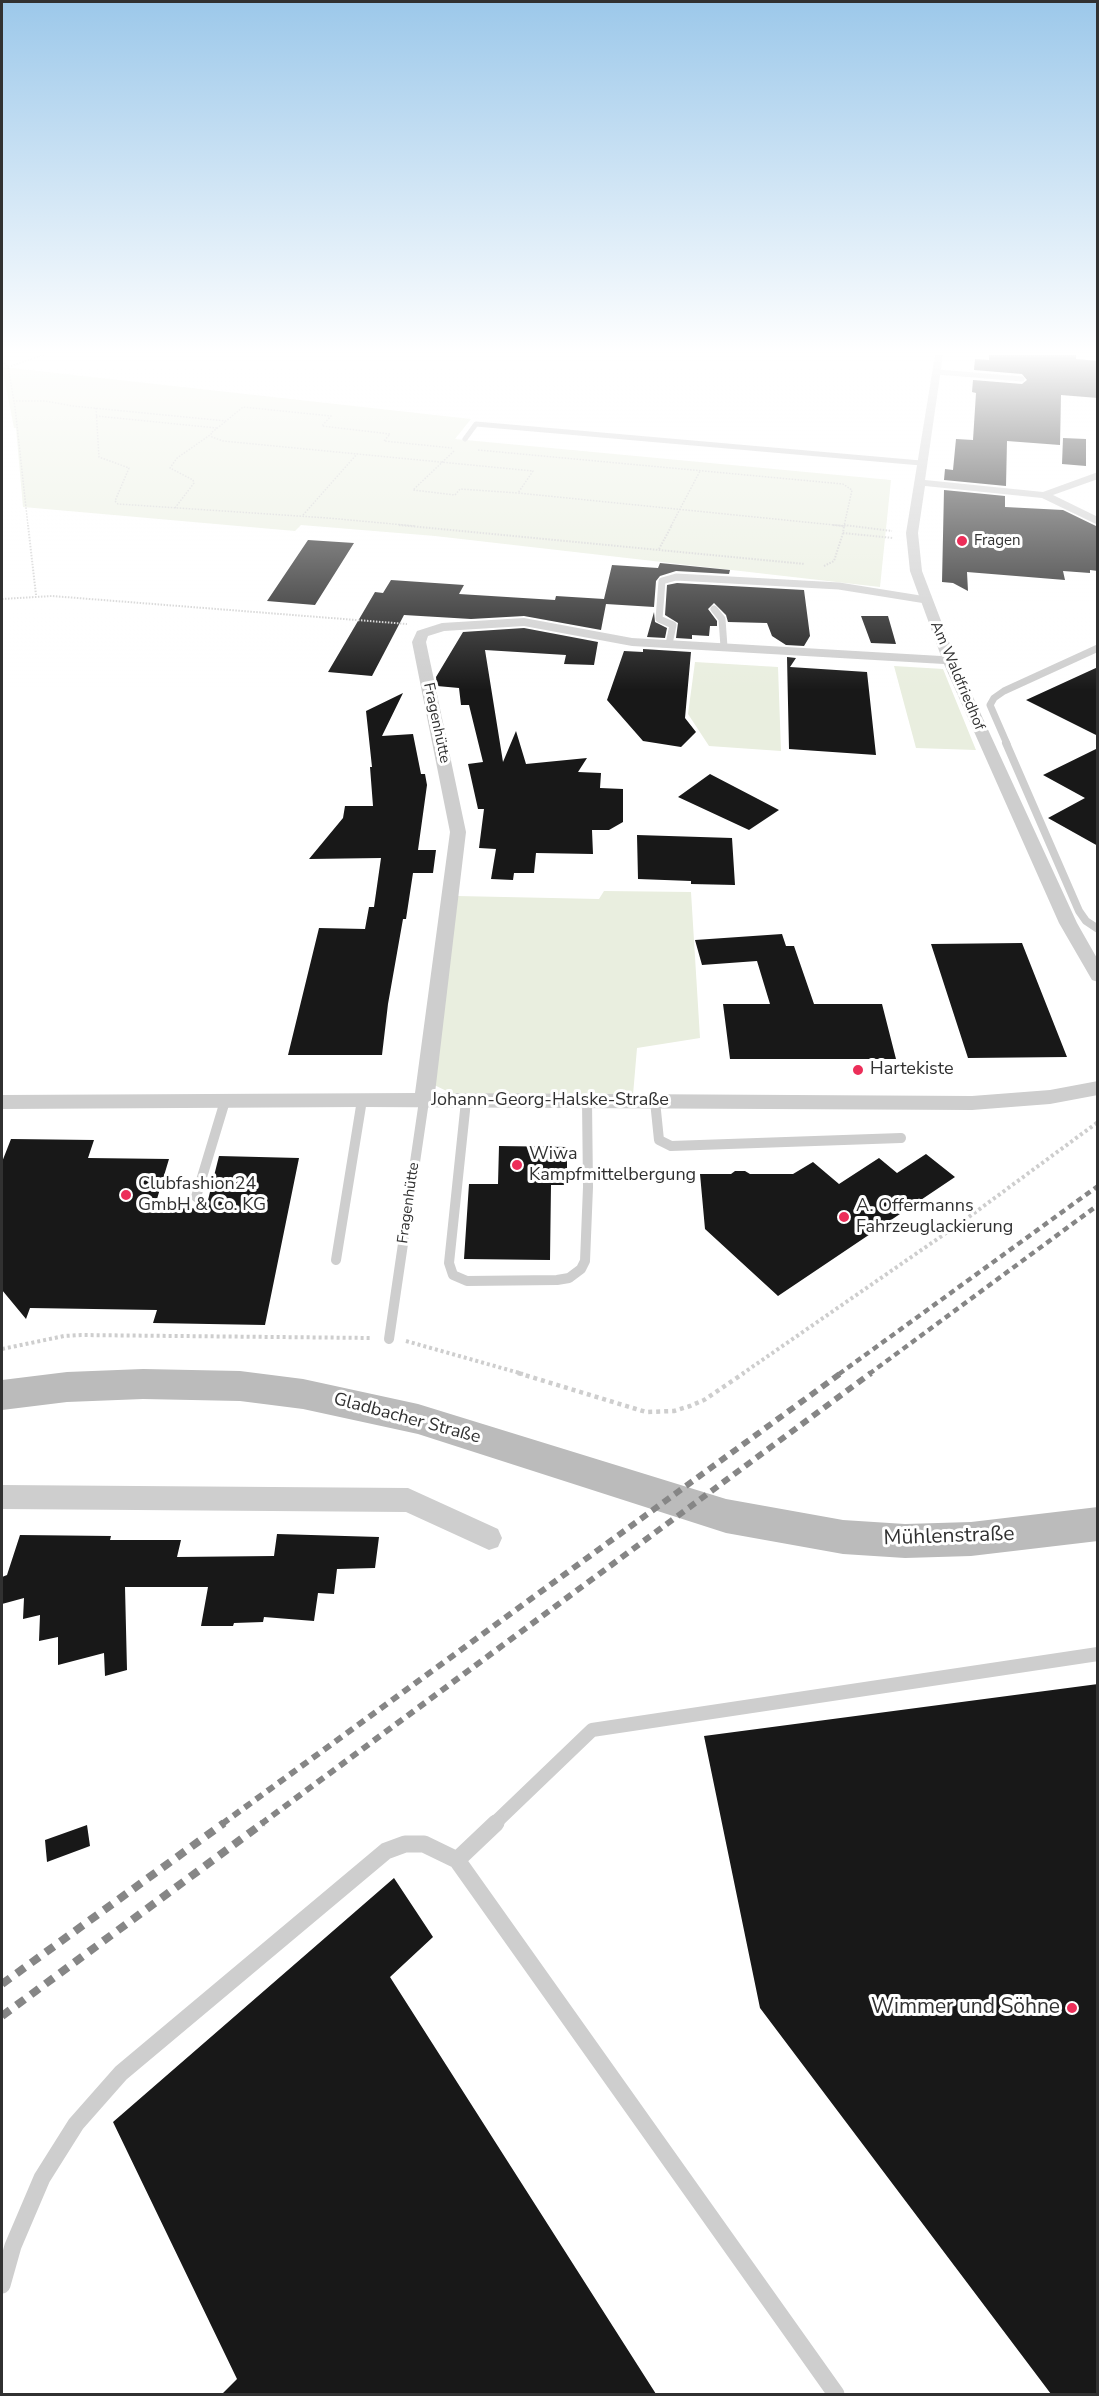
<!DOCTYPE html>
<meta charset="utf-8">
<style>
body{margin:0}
#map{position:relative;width:1099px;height:2396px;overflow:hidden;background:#fff;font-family:"Nunito Sans",sans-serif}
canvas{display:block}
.frame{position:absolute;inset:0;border:3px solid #313131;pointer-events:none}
</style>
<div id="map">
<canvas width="1099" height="2396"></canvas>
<div class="frame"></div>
</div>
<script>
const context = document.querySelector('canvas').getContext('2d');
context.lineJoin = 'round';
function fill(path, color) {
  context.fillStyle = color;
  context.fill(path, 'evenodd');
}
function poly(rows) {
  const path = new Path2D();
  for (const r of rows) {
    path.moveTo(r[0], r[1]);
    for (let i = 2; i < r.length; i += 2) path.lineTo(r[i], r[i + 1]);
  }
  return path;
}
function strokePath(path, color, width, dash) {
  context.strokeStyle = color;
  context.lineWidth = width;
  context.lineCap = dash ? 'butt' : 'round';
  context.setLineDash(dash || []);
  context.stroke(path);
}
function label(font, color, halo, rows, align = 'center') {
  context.font = font + ' "Nunito Sans",sans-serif';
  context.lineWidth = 6;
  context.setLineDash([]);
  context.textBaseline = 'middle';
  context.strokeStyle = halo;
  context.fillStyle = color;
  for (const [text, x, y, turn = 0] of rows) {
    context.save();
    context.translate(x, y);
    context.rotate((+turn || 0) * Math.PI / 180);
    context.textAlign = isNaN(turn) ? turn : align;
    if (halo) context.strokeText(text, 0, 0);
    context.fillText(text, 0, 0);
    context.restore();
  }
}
fill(poly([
 [2,367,471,419,455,439,891,480,880,587,435,536,301,525,295,531,23,507,16,428,14,428],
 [695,662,778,667,781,751,709,746,688,714],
 [894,666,943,669,976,750,916,748],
 [604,891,691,892,700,1038,637,1048,633,1095,453,1094,432,1084,457,896,599,899]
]), '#e9eedf');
fill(poly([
 [989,355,1076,355,1076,359,1098,361,1098,398,1061,395,1060,445,1007,441,1006,486,944,480,945,469,953,470,956,439,973,440,976,393,972,392,973,380,1022,384,1027,380,1022,374,974,370,975,359,989,360],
 [1063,438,1086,439,1086,466,1062,464],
 [944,490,1005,496,1005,507,1063,510,1098,527,1098,571,1090,570,1090,573,1063,571,1065,580,967,572,968,591,953,583,942,582],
 [308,540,354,543,315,605,267,601],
 [660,563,730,570,729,574,676,571,660,576,656,581,654,607,606,604,601,630,524,616,471,619,404,615,372,676,328,672,375,592,383,593,391,580,464,585,459,594,555,600,556,596,604,599,612,565,658,568],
 [677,583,804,590,810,636,804,646,786,645,772,636,767,623,728,622,726,615,714,603,708,609,717,621,717,626,710,626,709,636,692,635,692,639,676,638,678,623,665,615,667,585],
 [654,612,655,622,667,628,665,638,647,637],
 [861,616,888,616,896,644,871,643],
 [524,628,598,642,594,665,564,664,566,655,485,650,503,762,516,731,526,764,587,758,578,772,601,773,600,788,623,789,623,822,609,830,592,830,593,854,536,853,534,873,514,873,513,880,491,879,496,849,479,848,484,809,478,809,468,764,483,762,469,705,461,705,459,688,437,686,436,677,463,632],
 [643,649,691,652,685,718,696,732,681,747,643,741,607,700,624,651,643,652],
 [787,657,796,658,790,667,867,672,876,755,789,749],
 [1098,667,1098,736,1026,700],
 [403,693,382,736,413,734,421,774,425,774,427,785,418,850,436,850,433,873,413,873,406,919,403,919,388,1004,382,1055,288,1055,319,928,365,929,369,907,374,907,381,858,309,859,343,818,345,806,373,806,370,767,372,767,366,711],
 [1098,748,1098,846,1048,818,1085,798,1043,775],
 [710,774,758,799,779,810,749,830,678,797],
 [637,835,732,838,735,885,691,884,691,881,638,879],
 [782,934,786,946,794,946,814,1004,882,1004,896,1059,730,1059,723,1004,770,1004,757,961,702,965,695,940],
 [1022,943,1067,1057,968,1058,931,944],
 [11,1139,94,1140,88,1158,169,1159,154,1209,206,1208,219,1156,299,1158,265,1325,153,1323,157,1310,30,1308,26,1319,2,1290,2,1162],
 [499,1146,567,1147,567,1185,551,1185,550,1260,464,1259,469,1184,498,1184],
 [926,1154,955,1177,778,1296,705,1229,700,1174,731,1174,735,1171,745,1171,750,1174,793,1174,813,1162,839,1184,879,1158,897,1173],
 [277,1534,379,1537,375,1568,337,1569,334,1594,318,1593,314,1621,264,1617,263,1622,234,1623,233,1626,201,1626,208,1587,125,1587,127,1670,105,1676,104,1653,58,1665,58,1637,39,1641,40,1615,23,1619,24,1598,2,1604,2,1577,7,1575,20,1535,111,1536,110,1540,181,1540,177,1557,274,1556],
 [1098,1684,1098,2394,1051,2394,760,2008,704,1736],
 [87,1825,90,1846,47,1862,45,1840],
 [394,1878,433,1937,390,1977,656,2394,222,2394,237,2379,113,2122]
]), '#181818');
strokePath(poly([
 [2,361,8,367,15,407,28,526],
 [8,367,43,355],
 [13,401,45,401,73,406,226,421,243,407,331,416,322,426,390,434,384,441,452,448],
 [96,408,99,457,129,468,115,501,118,504,328,518,415,526],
 [96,416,217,428],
 [225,422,211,433,212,437,223,441,533,471,518,493,844,526],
 [478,450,843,484,852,490,844,526,847,526],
 [454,451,413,490,455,495,460,489,518,493],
 [175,508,194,483,193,480,170,468,177,458,210,435],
 [303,515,357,454],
 [671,526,700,471]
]), '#cecece', 1.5, [1.5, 1.5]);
strokePath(poly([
 [28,525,36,595],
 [399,525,805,564],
 [833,525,844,526,843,533,893,538],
 [844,525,892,531],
 [659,549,672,525],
 [824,566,834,561,843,533],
 [2,599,52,596,407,624]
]), '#cecece', 2, [1.5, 1.5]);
strokePath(poly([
 [406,1341,523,1374],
 [2,1349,64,1336,81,1335,371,1338],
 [742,1374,962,1222,1098,1122]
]), '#cecece', 4, [3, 3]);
strokePath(poly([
 [518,1373,646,1412,674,1411,690,1406,704,1400,744,1373]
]), '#cecece', 4.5, [4, 4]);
strokePath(poly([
 [937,372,1022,379],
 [465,439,476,424,921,463]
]), '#cecece', 5);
strokePath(poly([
 [714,609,722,619,724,647],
 [669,644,673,625,659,619,662,581,676,577,839,586,926,600],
 [1007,744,990,705,994,698,1004,691,1098,648]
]), '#cecece', 7);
strokePath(poly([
 [1006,743,1079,911,1086,921,1098,929]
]), '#cecece', 8);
strokePath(poly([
 [466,1101,449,1263,453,1275,467,1281,557,1280,569,1278,581,1269,585,1261,588,1187,587,1101],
 [655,1101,659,1140,671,1146,901,1138],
 [196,1197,225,1101],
 [336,1260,362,1100],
 [389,1339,424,1101]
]), '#cecece', 10);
strokePath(poly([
 [494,1824,592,1730,1098,1654]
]), '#cecece', 14);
strokePath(poly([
 [496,1823,457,1860,836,2394],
 [2,2285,13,2246,42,2178,76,2124,121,2073,386,1851,405,1844,424,1844,457,1860]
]), '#cecece', 17);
fill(poly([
 [935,355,943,355,925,480,1043,492,1098,472,1098,479,1053,495,1098,517,1098,525,1042,498,925,486,918,533,922,571,956,660,1077,923,1098,960,1098,982,1092,980,1059,923,944,664,632,646,524,626,444,631,428,636,426,642,466,832,435,1093,972,1096,1050,1090,1098,1081,1098,1095,1050,1104,972,1110,362,1107,2,1109,2,1095,415,1093,450,832,412,642,417,631,442,623,524,618,632,638,941,656,910,571,906,533,935,355],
 [2,1485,408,1488,498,1529,502,1538,498,1547,489,1550,406,1512,2,1509,2,1485]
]), '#cecece');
fill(poly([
 [143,1369,240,1371,303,1379,418,1404,726,1499,843,1520,905,1524,971,1522,1098,1507,1098,1541,971,1556,905,1558,843,1554,726,1533,418,1434,303,1409,240,1401,143,1399,67,1402,2,1410,2,1380,67,1372,143,1369]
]), '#bbb');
strokePath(poly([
 [839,1374,1098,1186],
 [869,1374,1098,1205]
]), '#868686', 4.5, [6, 4.5]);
strokePath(poly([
 [222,1824,841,1373],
 [261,1824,871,1373]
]), '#868686', 6, [8, 6]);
strokePath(poly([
 [2,1984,224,1823],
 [2,2016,263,1823]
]), '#868686', 8, [10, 8]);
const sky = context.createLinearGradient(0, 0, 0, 690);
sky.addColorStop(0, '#9cc8ea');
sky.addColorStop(0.51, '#fff');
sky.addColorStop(1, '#ffffff00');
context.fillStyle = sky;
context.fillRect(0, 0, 1099, 690);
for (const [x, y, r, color] of [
 [962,541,6,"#ec2e59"],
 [858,1070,6,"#ec2e59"],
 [517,1165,6,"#ec2e59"],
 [126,1195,6,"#ec2e59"],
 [844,1217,6,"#ec2e59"],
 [1072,2008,6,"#ec2e59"]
]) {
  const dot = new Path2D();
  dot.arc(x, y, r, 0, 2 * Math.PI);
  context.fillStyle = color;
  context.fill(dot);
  strokePath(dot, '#fff', 2);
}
label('15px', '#313131', '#fff', [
 ["Fragen",974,541]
], 'left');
label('15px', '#313131', '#fff', [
 ["Am Waldfriedhof",957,676,67],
 ["Fragenhütte",436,723,78],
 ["Fragenhütte",409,1203,-82]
]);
label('18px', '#313131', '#fff', [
 ["Hartekiste",870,1070],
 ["Wiwa",529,1155],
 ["Kampfmittelbergung",529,1176],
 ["Clubfashion24",138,1185],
 ["GmbH & Co. KG",138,1206],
 ["A. Offermanns",856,1207],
 ["Fahrzeuglackierung",856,1228]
], 'left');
label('18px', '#313131', '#fff', [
 ["Johann-Georg-Halske-Straße",550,1101],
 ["Gladbacher Straße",407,1419,15]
]);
label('21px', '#313131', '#fff', [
 ["Mühlenstraße",949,1537,-2]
]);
label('21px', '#313131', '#fff', [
 ["Wimmer und Söhne",1060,2008]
], 'right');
</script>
